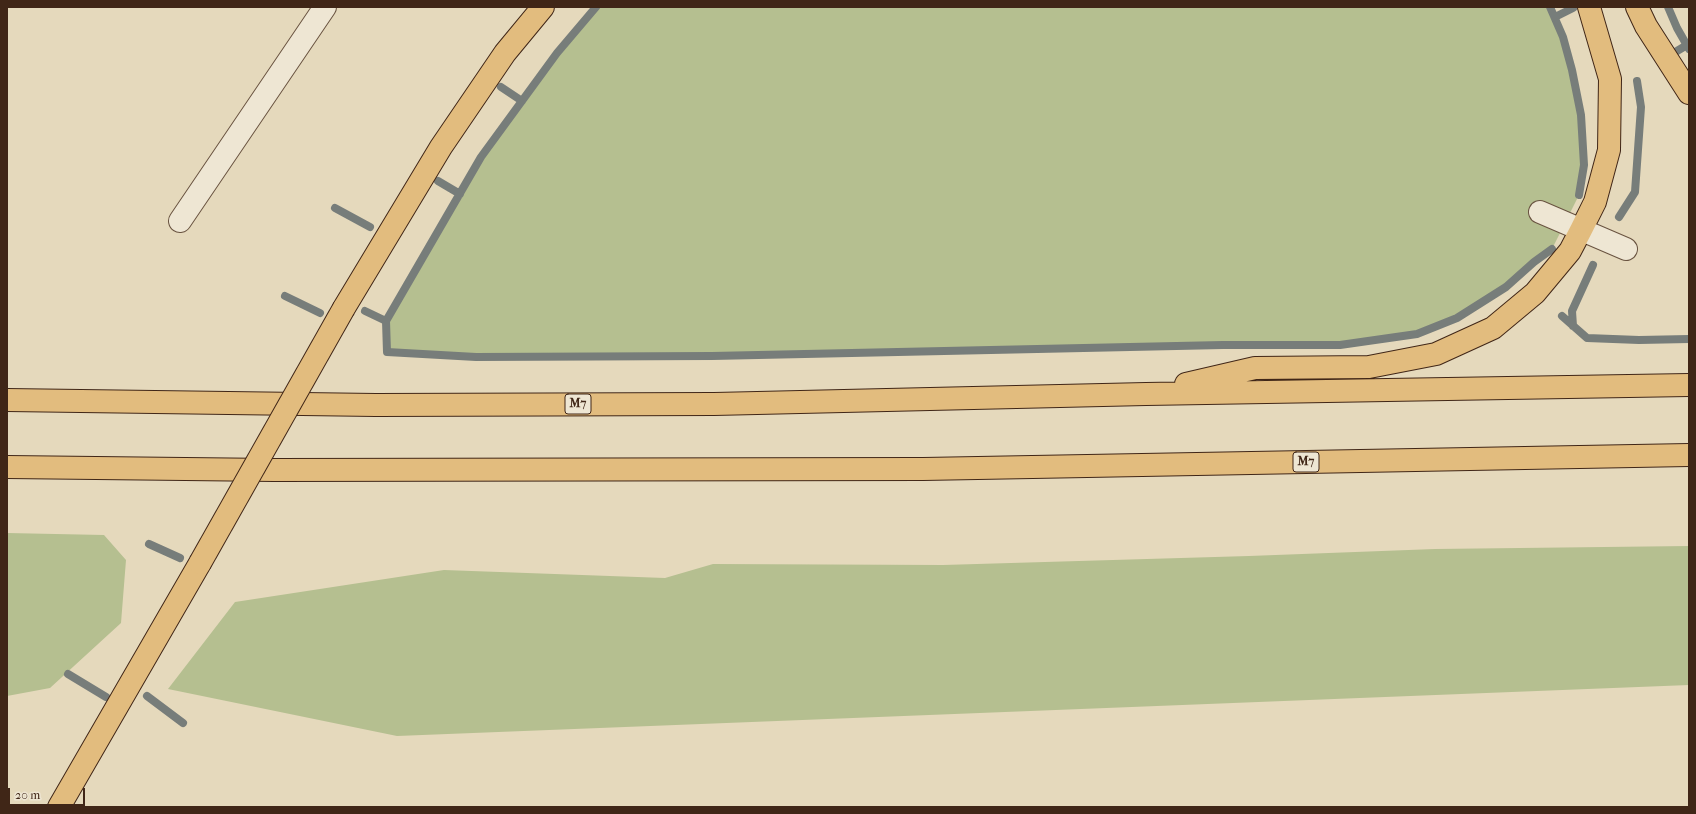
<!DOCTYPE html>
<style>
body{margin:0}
#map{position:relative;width:1696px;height:814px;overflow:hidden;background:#e5d9bc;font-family:"IM FELL French Canon",serif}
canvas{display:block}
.frame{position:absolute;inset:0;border:8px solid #402617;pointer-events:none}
.scale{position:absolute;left:8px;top:788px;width:77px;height:18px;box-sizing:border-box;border:2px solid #402617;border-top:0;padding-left:5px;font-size:12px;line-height:14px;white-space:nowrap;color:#402617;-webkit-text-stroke:3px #eee6d3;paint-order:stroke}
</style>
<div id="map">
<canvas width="1696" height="814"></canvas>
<div class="frame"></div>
<div class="scale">20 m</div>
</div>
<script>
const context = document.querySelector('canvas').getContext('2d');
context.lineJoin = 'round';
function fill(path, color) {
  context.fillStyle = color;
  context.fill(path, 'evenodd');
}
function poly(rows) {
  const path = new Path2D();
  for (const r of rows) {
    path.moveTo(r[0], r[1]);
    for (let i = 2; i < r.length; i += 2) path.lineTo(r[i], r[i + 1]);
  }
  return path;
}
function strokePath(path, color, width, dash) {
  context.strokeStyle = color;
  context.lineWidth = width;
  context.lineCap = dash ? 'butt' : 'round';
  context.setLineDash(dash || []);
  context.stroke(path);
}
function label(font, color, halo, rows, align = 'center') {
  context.font = font + ' "IM FELL French Canon",serif';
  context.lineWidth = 3;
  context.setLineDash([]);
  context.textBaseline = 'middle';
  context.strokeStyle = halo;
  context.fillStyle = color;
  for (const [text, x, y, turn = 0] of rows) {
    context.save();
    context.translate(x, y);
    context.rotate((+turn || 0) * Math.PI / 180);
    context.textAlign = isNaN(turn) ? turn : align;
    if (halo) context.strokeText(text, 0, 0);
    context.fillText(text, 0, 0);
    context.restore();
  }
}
fill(poly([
 [596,7,1550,7,1563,37,1572,70,1581,115,1584,165,1579,195,1552,249,1534,262,1506,287,1457,318,1417,334,1340,345,1223,345,712,356,476,357,387,352,386,321,481,157,557,53],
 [7,533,104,535,126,560,121,623,50,688,7,696],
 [1689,546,1689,685,397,736,168,689,235,602,444,570,665,578,713,564,943,565,1249,556,1435,549]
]), '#b5bf90');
strokePath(poly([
 [596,7,557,53,481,157,386,321,387,352,476,357,712,356,1223,345,1340,345,1417,334,1457,318,1506,287,1534,262,1552,249],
 [1550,7,1563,37,1572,70,1581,115,1584,165,1579,195],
 [1668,7,1677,28,1689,49],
 [1555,17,1573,8],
 [1672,54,1687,45],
 [501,87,522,101],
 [438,181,460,194],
 [335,208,370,227],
 [1619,217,1635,192,1641,107,1637,81],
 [285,296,320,313],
 [365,311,386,321],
 [1562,316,1587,338,1639,340,1689,339],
 [1573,326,1572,311,1593,265],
 [149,544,180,558],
 [68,674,106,697],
 [147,696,183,723]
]), '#777d7a', 8);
const minor = poly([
 [1540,212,1626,249],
 [180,221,325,7]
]);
const major = poly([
 [344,308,441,147,505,53,543,7],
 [59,807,200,563]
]);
const highway = poly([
 [1637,7,1646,26,1689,93],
 [1186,384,1255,368,1369,367,1436,354,1493,328,1535,293,1570,251,1581,230,1595,202,1609,150,1610,79,1589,7],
 [7,400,376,405,714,404,1146,394,1689,385],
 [7,467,274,470,923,469,1689,455]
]);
strokePath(minor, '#695340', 24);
strokePath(major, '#402617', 24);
strokePath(highway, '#402617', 24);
strokePath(minor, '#eee6d3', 22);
strokePath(major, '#e2bc7e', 22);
strokePath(highway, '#e2bc7e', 22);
const majorBridge = poly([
 [200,563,344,308]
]);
strokePath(majorBridge, '#402617', 24, []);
strokePath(majorBridge, '#e2bc7e', 22);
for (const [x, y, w] of [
 [578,404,26],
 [1306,462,26]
]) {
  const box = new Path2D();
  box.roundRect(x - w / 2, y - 10, w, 20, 3);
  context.fillStyle = '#eee6d3';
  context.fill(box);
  strokePath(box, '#402617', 1);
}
label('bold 12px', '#402617', null, [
 ["M7",578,404],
 ["M7",1306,462]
]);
</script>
